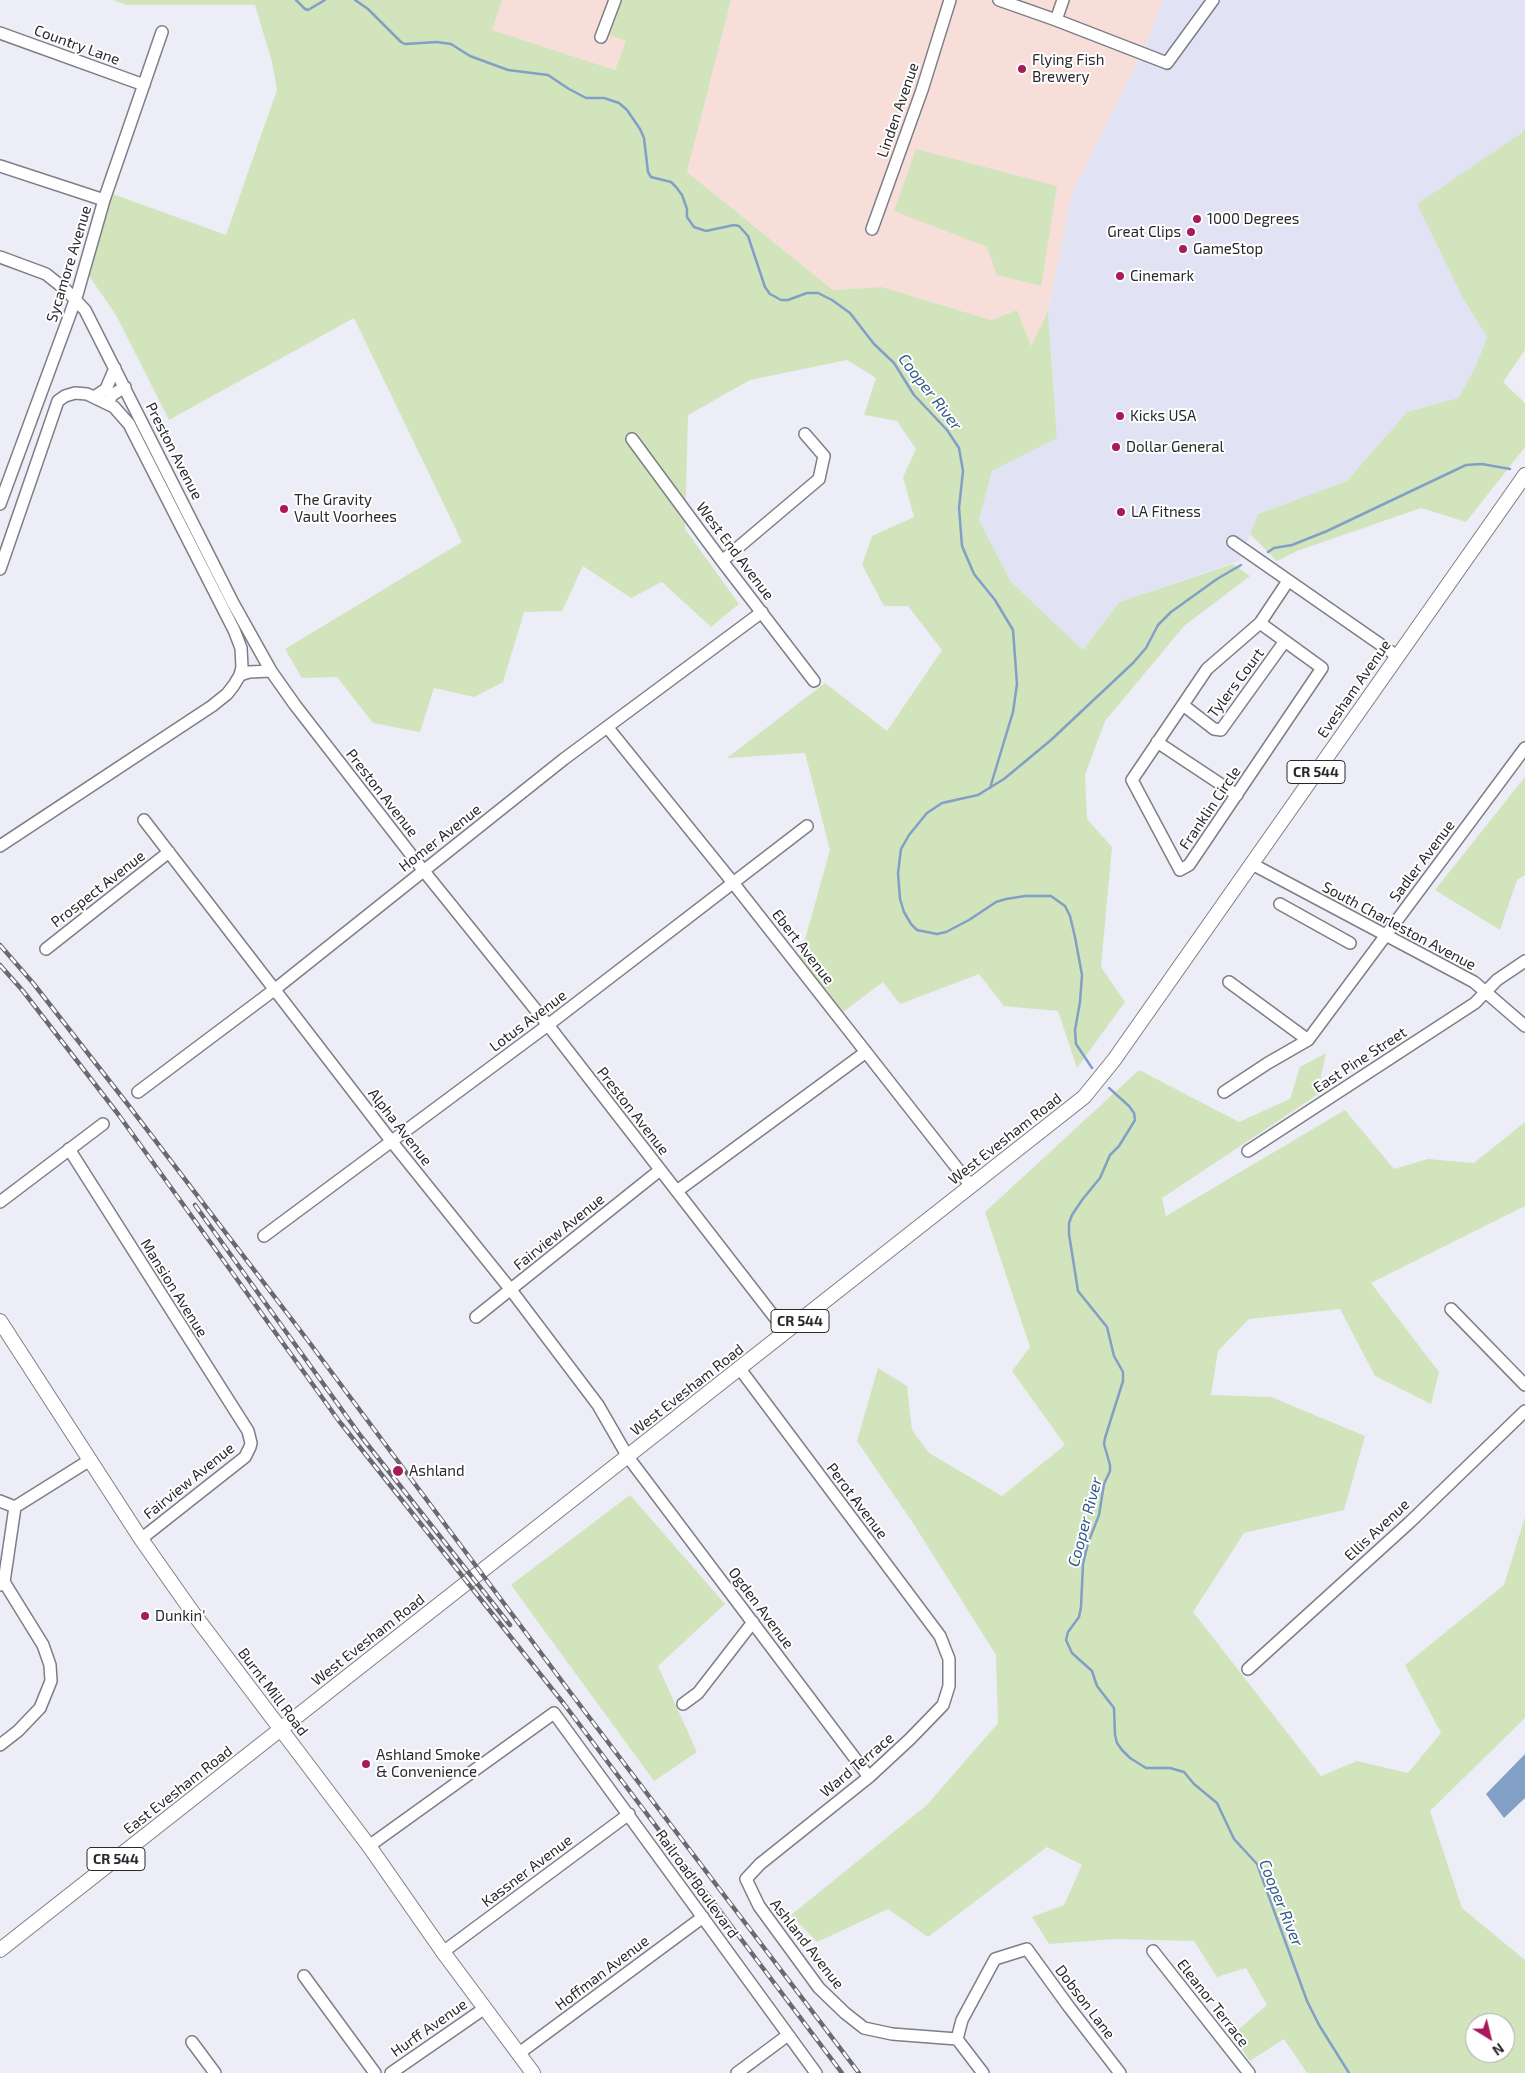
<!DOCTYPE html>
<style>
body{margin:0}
#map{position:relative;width:1525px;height:2073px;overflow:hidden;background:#ededf7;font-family:"Exo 2",sans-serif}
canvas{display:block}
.north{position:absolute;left:1465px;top:2013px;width:50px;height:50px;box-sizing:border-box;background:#fff;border:1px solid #a9a9ab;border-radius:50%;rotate:144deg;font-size:14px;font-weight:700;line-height:20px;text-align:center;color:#29292d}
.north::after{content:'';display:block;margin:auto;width:18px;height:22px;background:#a81a5a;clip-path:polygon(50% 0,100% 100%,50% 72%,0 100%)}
</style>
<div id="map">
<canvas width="1525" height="2073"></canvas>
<div class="north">N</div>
</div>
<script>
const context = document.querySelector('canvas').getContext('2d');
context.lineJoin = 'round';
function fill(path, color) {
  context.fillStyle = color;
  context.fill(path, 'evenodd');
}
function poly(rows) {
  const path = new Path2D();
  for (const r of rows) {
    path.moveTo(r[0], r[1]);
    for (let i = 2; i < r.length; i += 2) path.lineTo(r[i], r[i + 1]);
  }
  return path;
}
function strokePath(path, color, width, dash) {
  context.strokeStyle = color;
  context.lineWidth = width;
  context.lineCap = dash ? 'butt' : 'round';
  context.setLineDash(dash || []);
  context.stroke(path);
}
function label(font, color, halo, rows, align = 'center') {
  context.font = font + ' "Exo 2",sans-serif';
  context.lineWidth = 4;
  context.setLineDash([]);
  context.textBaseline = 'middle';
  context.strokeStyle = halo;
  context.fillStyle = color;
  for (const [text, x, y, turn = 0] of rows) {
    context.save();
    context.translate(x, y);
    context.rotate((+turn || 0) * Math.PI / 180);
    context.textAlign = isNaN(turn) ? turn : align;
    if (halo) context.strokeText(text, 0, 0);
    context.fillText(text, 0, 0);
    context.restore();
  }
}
fill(poly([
 [1162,0,1525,0,1525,128,1522,133,1463,298,1487,337,1475,368,1458,398,1407,412,1347,481,1258,514,1239,561,1119,602,1083,650,1011,582,979,520,992,471,1057,437,1048,311,1072,193,1149,38]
]), '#e1e2f3');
fill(poly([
 [502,0,615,0,626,41,615,70,491,30],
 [731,0,1162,0,1149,38,1072,193,1048,311,1031,346,1017,310,991,320,882,287,833,290,687,172]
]), '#f8ded8');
fill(poly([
 [112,0,502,0,492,30,615,70,626,41,603,32,615,0,731,0,687,172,833,290,882,287,991,320,1017,310,1031,346,1048,311,1057,438,992,471,979,520,1011,582,1083,650,1119,602,1233,564,1250,576,1184,626,1105,721,1085,775,1087,819,1112,847,1101,967,1125,1002,1077,1068,1058,1011,1004,1006,979,974,900,1004,883,982,835,1018,797,968,830,850,805,753,727,758,825,683,887,731,942,650,908,606,884,606,862,565,872,536,914,517,903,477,916,449,897,421,864,415,876,378,847,360,750,380,688,415,685,529,739,604,711,627,662,582,631,598,583,566,562,611,524,612,503,682,474,697,434,688,420,732,373,723,337,677,302,678,285,649,462,542,354,318,169,420,116,315,89,276,83,272,110,193,226,235,277,90,272,62,255,5,127,5],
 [1525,128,1525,350,1503,382,1525,403,1525,447,1466,522,1421,508,1297,551,1277,561,1250,534,1258,514,1347,481,1407,412,1458,398,1475,368,1487,337,1463,298,1417,204,1522,133],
 [916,149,1057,186,1041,286,997,275,987,247,894,211],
 [1525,777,1525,875,1517,880,1500,930,1435,890],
 [1326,1053,1317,1095,1162,1198,1166,1216,1345,1110,1394,1169,1428,1159,1474,1163,1525,1122,1525,1206,1371,1283,1439,1372,1431,1404,1375,1376,1340,1309,1249,1319,1218,1351,1211,1395,1271,1397,1365,1436,1344,1510,1244,1533,1193,1612,1321,1776,1357,1761,1408,1773,1441,1733,1405,1665,1504,1585,1525,1517,1525,1718,1430,1811,1462,1908,1525,1960,1525,2073,1307,2073,1284,2039,1250,2061,1232,2035,1267,2005,1246,1968,1217,1977,1194,1941,1115,1939,1049,1944,1032,1917,1064,1905,1082,1865,1047,1847,928,1937,888,1909,817,1942,791,1915,927,1805,998,1723,996,1655,913,1523,857,1441,878,1368,907,1386,912,1430,929,1453,1002,1496,1065,1445,1012,1371,1030,1347,985,1212,1139,1070,1239,1122,1290,1099,1300,1067],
 [1475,2023,1505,2023,1505,2053,1475,2053],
 [630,1495,725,1604,658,1666,697,1752,654,1781,511,1585]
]), '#d2e4bc');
fill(poly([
 [1525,1754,1525,1798,1504,1818,1486,1794]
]), '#829fc6');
strokePath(poly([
 [296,0,305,9,308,10,325,0],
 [355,0,368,9,401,42,405,44,437,42,451,44,470,56,508,70,548,75,569,89,586,98,604,98,619,103,627,110,640,129,644,138,648,172,651,177,671,182,676,187,682,195,687,209,687,217,694,227,706,231,734,225,739,226,748,236,765,287,770,294,781,300,788,300,807,293,818,293,832,300,850,313,874,344,894,363,914,395,947,430,959,448,963,471,959,508,962,546,974,574,995,600,1013,630,1017,684,1013,712,990,788],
 [1268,552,1274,548,1292,545,1327,531,1466,465,1482,464,1510,469],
 [1092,1068,1076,1044,1075,1030,1080,1002,1082,975,1075,937,1070,916,1065,906,1051,896,1025,896,1006,899,996,902,969,920,946,932,937,934,917,930,911,924,904,912,900,899,898,873,901,849,909,835,927,813,942,803,978,795,1004,779,1051,740,1133,663,1146,648,1158,625,1171,612,1217,579,1241,565],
 [1109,1088,1129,1106,1134,1113,1135,1120,1119,1146,1110,1155,1100,1178,1082,1200,1072,1215,1069,1223,1069,1234,1078,1291,1107,1327,1114,1356,1123,1372,1123,1381,1105,1438,1104,1444,1110,1465,1110,1471,1104,1484,1099,1515,1088,1543,1083,1564,1081,1607,1079,1617,1068,1632,1066,1640,1072,1653,1092,1671,1097,1686,1114,1708,1115,1735,1117,1743,1122,1750,1130,1758,1146,1768,1170,1768,1184,1772,1194,1784,1217,1803,1234,1839,1257,1864,1307,2001,1319,2025,1349,2073]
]), '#829fc6', 2.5);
const minor = poly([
 [999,0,1056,20,1167,63,1213,0],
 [1056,20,1063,0],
 [0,33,144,85],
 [601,37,615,0],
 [0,166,104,200],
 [872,229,922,90,950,0],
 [0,257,46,274,66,290,85,310,233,603,271,671,295,705,423,870,548,1025,786,1332],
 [94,397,106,389,115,368],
 [108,404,112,395,125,387],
 [632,439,722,561,814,681],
 [0,504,76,298,104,200,162,32],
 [1233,542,1397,656],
 [722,561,819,479,824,456,805,434],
 [0,569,58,401,65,396,75,393,87,394,114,407,129,424,234,630,241,648,242,667,240,675,234,685,227,694,212,706,0,846],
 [1260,623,1322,668,1189,865,1180,870,1132,780,1207,669,1260,623,1288,581],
 [240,675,249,672,271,671],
 [1183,705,1214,729,1221,730,1285,641],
 [608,728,734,884,971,1186],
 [1157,742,1237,795],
 [144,820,392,1142,511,1290,598,1405,628,1457,869,1777],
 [1252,864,1474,982,1525,1026],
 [1280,904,1350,943],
 [46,949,169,852],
 [1229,982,1308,1040],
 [138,1092,274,990,564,759,762,612],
 [1224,1092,1268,1063,1308,1040,1525,748],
 [69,1149,248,1431,251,1443,250,1447,245,1457,141,1539],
 [1248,1151,1475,1003,1497,980,1525,961],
 [677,1191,866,1052],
 [0,1202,103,1124],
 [264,1236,548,1025,807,826],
 [1451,1309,1525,1385],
 [476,1317,660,1170],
 [740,1369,940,1636,949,1659,949,1686,943,1705,910,1739,869,1777,760,1864,746,1879,759,1906,819,1988,845,2013,864,2028,892,2034,957,2039,983,2073],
 [0,1501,15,1507],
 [15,1507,90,1460],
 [0,1585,4,1582,15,1507],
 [1248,1669,1410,1522,1525,1411],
 [683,1704,698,1693,753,1622],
 [0,1745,18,1731,40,1708,51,1681,50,1665,43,1645,4,1582],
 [369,1846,554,1713,816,2073],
 [1153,1951,1249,2073],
 [443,1952,629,1814],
 [304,1976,375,2073],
 [957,2039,962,2020,995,1959,1027,1949,1069,2007,1120,2073],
 [192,2042,215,2073],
 [518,2054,703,1917],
 [391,2073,485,2008],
 [737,2073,788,2035]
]);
const major = poly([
 [0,1321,141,1539,193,1613,369,1846,443,1952,533,2073],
 [0,1950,1084,1097,1114,1060,1525,475]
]);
strokePath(minor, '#7e7e87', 14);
strokePath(major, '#7e7e87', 16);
strokePath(minor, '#fff', 11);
strokePath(major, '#fff', 14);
const rail = poly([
 [0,945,33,983,129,1106,309,1342,570,1692,859,2073],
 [0,965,23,991,118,1114,339,1421,564,1704,842,2073],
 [195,1205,360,1435,510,1625]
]);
strokePath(rail, '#69696f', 4.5);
strokePath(rail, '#fff', 2.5, [8]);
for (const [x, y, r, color] of [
 [1022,69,5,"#a81a5a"],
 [1197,219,5,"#a81a5a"],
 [1191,232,5,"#a81a5a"],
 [1183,249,5,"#a81a5a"],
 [1120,276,5,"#a81a5a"],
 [1120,416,5,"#a81a5a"],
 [1116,447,5,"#a81a5a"],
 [284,509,5,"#a81a5a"],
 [1121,512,5,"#a81a5a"],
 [398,1471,6,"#a81a5a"],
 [145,1616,5,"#a81a5a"],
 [366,1764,5,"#a81a5a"]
]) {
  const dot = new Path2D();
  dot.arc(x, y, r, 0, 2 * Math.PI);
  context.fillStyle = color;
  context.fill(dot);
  strokePath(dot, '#fff', 2);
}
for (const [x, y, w] of [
 [1316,772,58],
 [800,1321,58],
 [116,1859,58]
]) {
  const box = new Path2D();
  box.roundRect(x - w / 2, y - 11.5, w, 23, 4);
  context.fillStyle = '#fff';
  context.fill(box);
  strokePath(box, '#29292d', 1);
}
label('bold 14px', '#29292d', null, [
 ["CR 544",1316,772],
 ["CR 544",800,1321],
 ["CR 544",116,1859]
]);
label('15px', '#29292d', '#fff', [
 ["Country Lane",77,45,20],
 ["Linden Avenue",898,110,-71],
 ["Sycamore Avenue",69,264,-73],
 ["Preston Avenue",174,451,63],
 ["West End Avenue",735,551,53],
 ["Tylers Court",1236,683,-53],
 ["Evesham Avenue",1354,689,-55],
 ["Preston Avenue",382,793,52],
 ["Franklin Circle",1210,808,-56],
 ["Homer Avenue",440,838,-38],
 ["Sadler Avenue",1422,861,-53],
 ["Prospect Avenue",98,889,-38],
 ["South Charleston Avenue",1399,926,28],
 ["Ebert Avenue",803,947,52],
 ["Lotus Avenue",528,1021,-37],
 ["East Pine Street",1360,1060,-33],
 ["Preston Avenue",633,1111,52],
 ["Alpha Avenue",400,1127,52],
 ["West Evesham Road",1005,1139,-38],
 ["Fairview Avenue",559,1232,-39],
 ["Mansion Avenue",174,1288,58],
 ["West Evesham Road",687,1390,-38],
 ["Fairview Avenue",189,1481,-39],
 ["Perot Avenue",857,1501,53],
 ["Ellis Avenue",1377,1530,-43],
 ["Ogden Avenue",761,1608,53],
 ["West Evesham Road",368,1640,-38],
 ["Burnt Mill Road",273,1692,53],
 ["Ward Terrace",857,1765,-40],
 ["East Evesham Road",178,1790,-38],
 ["Kassner Avenue",527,1871,-37],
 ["Railroad Boulevard",697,1884,54],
 ["Ashland Avenue",807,1944,52],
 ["Hoffman Avenue",602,1973,-37],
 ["Dobson Lane",1085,2002,53],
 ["Eleanor Terrace",1213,2003,52],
 ["Hurff Avenue",429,2028,-35]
]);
label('15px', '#29292d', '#fff', [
 ["Flying Fish",1032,60],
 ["Brewery",1032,77],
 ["1000 Degrees",1207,219],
 ["Great Clips",1181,232,"right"],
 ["GameStop",1193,249],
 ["Cinemark",1130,276],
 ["Kicks USA",1130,416],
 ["Dollar General",1126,447],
 ["The Gravity",294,500],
 ["Vault Voorhees",294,517],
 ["LA Fitness",1131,512],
 ["Ashland",409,1471],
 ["Dunkin'",155,1616],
 ["Ashland Smoke",376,1755],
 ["& Convenience",376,1772]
], 'left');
label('italic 16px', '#30588b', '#fff', [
 ["Cooper River",930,392,52],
 ["Cooper River",1085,1522,-75],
 ["Cooper River",1281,1903,68]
]);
</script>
